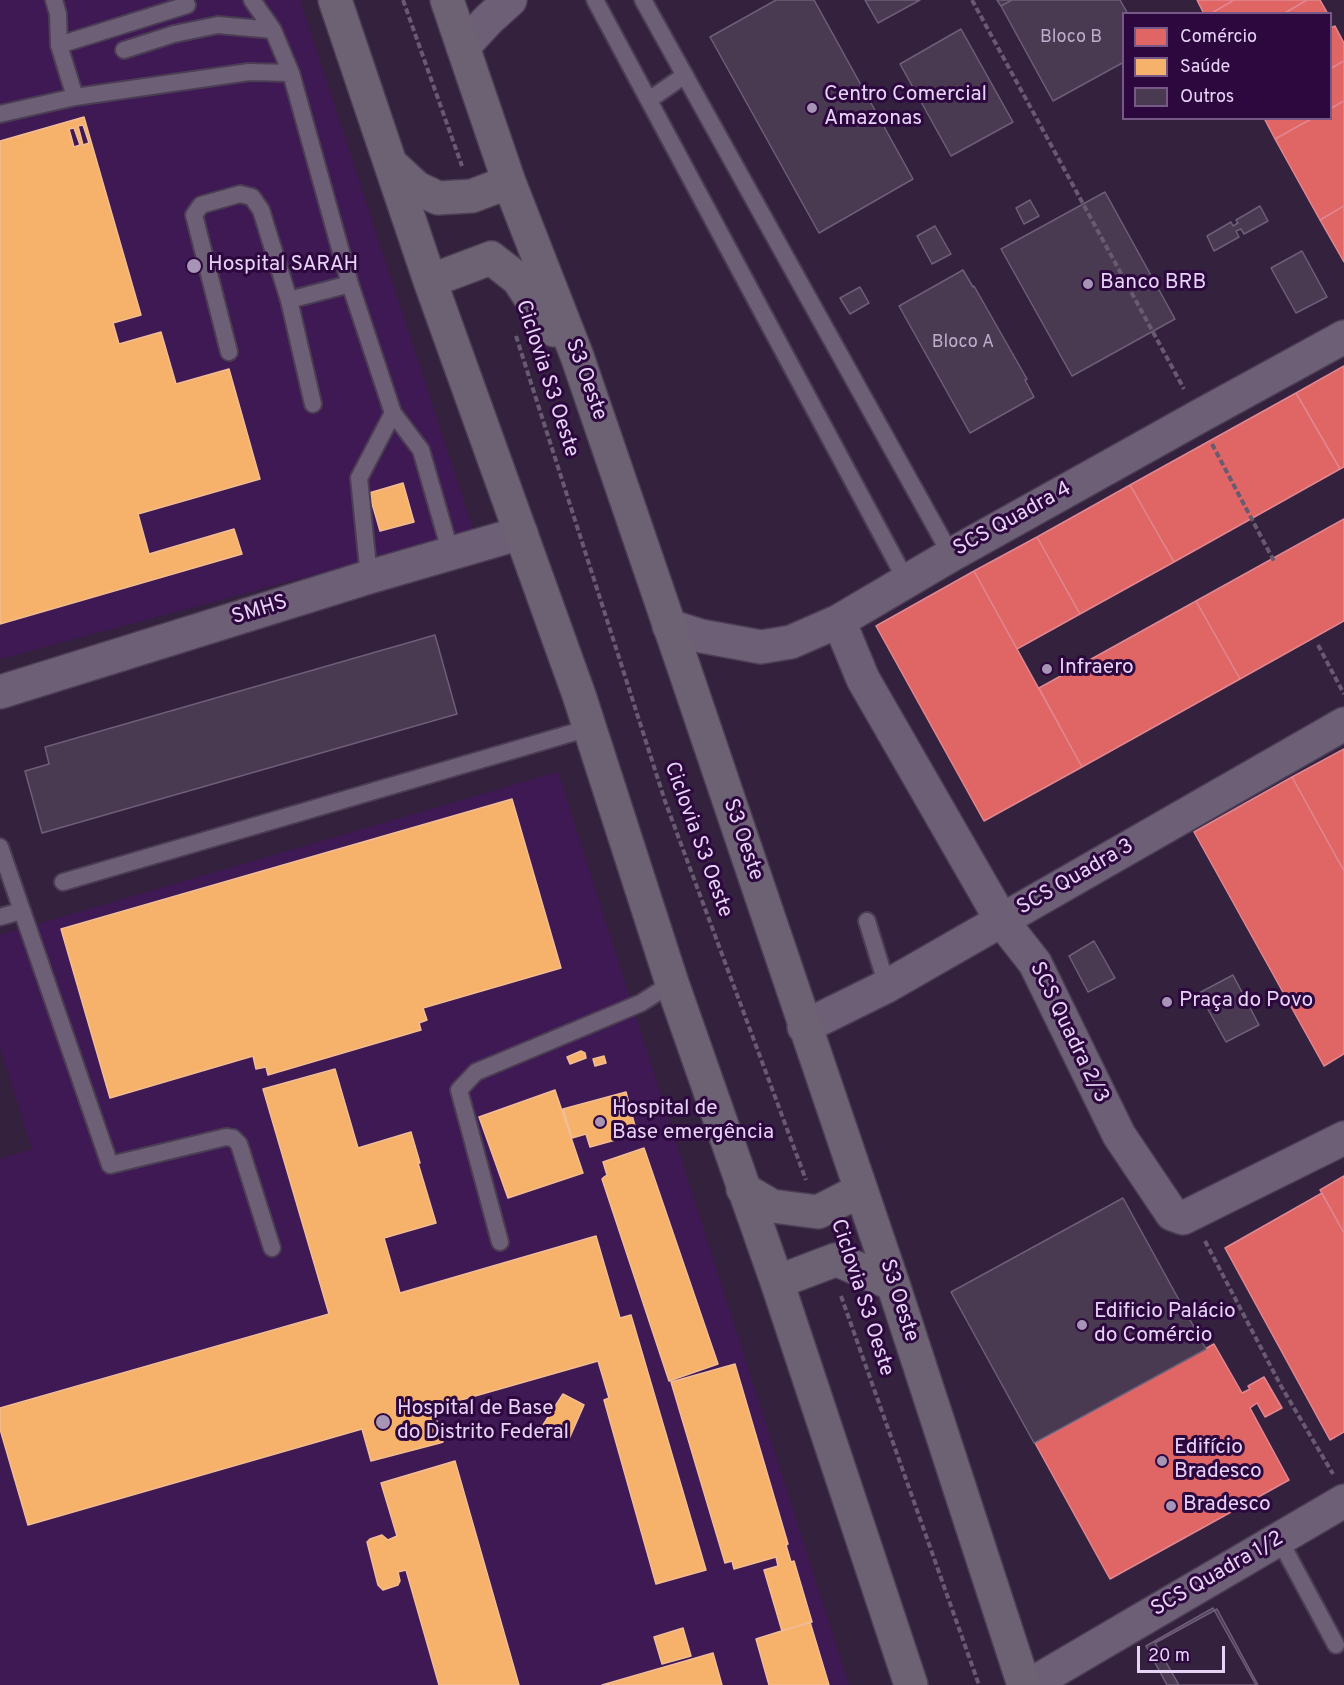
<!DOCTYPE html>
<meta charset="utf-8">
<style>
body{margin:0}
#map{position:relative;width:1344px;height:1685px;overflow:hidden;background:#34213e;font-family:Overpass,sans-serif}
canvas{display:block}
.legend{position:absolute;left:1122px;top:12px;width:210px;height:108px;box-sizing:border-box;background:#2d083f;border:2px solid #775988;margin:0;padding:8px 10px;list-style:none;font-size:18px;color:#e7d3f5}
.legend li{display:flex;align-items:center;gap:12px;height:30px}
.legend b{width:30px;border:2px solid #775988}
.scale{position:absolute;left:1137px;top:1646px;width:88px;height:27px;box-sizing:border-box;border:3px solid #e7d3f5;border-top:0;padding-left:8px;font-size:18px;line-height:21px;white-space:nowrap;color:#e7d3f5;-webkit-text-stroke:4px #2d083f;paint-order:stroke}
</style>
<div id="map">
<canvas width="1344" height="1685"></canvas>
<ul class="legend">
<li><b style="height:16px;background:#e06666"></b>Comércio</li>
<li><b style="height:16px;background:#f6b26b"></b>Saúde</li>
<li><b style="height:16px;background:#493a52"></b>Outros</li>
</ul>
<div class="scale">20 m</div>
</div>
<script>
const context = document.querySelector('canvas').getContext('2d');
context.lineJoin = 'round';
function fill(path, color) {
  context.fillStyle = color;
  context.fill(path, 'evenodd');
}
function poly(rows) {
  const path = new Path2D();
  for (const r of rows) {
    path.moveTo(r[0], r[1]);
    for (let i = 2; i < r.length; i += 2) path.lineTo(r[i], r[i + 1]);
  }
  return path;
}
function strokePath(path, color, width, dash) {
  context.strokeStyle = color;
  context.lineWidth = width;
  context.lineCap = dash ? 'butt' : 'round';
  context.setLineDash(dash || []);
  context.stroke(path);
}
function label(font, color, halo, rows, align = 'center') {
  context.font = font + ' Overpass,sans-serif';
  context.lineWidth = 6;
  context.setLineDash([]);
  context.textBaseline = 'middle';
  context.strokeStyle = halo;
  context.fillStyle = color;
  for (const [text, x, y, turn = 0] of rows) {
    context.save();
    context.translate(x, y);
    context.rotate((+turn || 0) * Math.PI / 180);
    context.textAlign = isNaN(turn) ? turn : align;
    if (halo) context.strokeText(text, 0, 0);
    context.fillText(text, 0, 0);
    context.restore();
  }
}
fill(poly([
 [0,0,300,0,474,532,0,659],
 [558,772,849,1685,0,1685,0,1159,32,1149,0,1048,0,935]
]), '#3e1953');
const shops = poly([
 [1197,0,1234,0,1210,14,1204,14,1197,0],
 [1234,0,1307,0,1283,14,1210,14,1234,0],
 [1307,0,1320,0,1328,14,1283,14,1307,0],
 [1335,26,1344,43,1344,61,1330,69,1330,28,1335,26],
 [1344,61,1344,101,1330,109,1330,69,1344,61],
 [1344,101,1344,206,1320,220,1275,139,1313,118,1330,118,1330,109,1344,101],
 [1264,118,1313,118,1275,139,1264,118],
 [1344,206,1344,262,1320,220,1344,206],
 [1344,366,1344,467,1340,469,1296,393,1344,366],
 [1296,393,1340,469,1174,562,1130,485,1296,393],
 [1130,485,1174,562,1080,614,1037,537,1130,485],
 [1344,519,1344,621,1240,679,1196,601,1344,519],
 [1037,537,1080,614,1017,649,974,571,1037,537],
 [974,571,1082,767,984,821,876,626,974,571],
 [1196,601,1240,679,1082,767,1039,688,1196,601],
 [1344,749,1344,871,1292,777,1344,749],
 [1292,777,1344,871,1344,1054,1324,1066,1194,832,1292,777],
 [1344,1176,1344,1233,1320,1190,1344,1176],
 [1322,1193,1344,1233,1344,1432,1330,1440,1225,1248,1322,1193],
 [1214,1344,1242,1393,1250,1389,1248,1386,1264,1377,1282,1408,1265,1417,1257,1403,1250,1408,1289,1480,1110,1579,1035,1443,1214,1344]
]);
fill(shops, '#e06666');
strokePath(shops, '#e28791', 1.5);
const health = poly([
 [84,117,141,315,113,323,119,344,161,332,176,384,229,369,260,479,138,514,149,554,234,529,242,554,0,624,0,141,84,117],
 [83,125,89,143,83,145,78,126,83,125],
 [74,128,80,145,74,147,69,129,74,128],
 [403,483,414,522,380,531,369,493,403,483],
 [512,799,561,968,423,1008,427,1020,419,1023,421,1030,268,1075,266,1067,256,1069,253,1056,110,1098,61,929,512,799],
 [581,1051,585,1053,586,1058,570,1064,567,1057,581,1051],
 [604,1056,606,1063,595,1066,593,1059,604,1056],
 [335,1069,358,1148,411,1132,420,1163,418,1163,436,1223,384,1238,400,1293,596,1236,620,1318,631,1315,706,1570,656,1584,604,1400,609,1398,598,1361,433,1408,443,1442,440,1443,371,1461,362,1429,28,1525,0,1429,0,1408,329,1314,263,1089,335,1069],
 [555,1090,583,1173,508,1198,479,1117,555,1090],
 [626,1092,637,1134,590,1147,586,1134,572,1138,563,1109,626,1092],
 [644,1148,718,1364,669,1381,602,1179,604,1177,607,1175,603,1162,644,1148],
 [735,1364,788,1544,786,1545,791,1562,794,1561,812,1622,782,1631,764,1570,778,1566,776,1557,734,1569,732,1561,725,1563,671,1382,735,1364],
 [563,1394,584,1405,569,1439,543,1425,563,1394],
 [455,1461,519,1685,439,1685,406,1570,398,1572,400,1581,398,1585,383,1590,378,1585,367,1542,370,1539,382,1535,388,1540,397,1536,381,1483,455,1461],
 [810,1622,829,1685,769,1685,756,1639,810,1622],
 [683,1628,691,1656,662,1664,654,1637,683,1628],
 [713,1653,722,1685,602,1685,713,1653]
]);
fill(health, '#f6b26b');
strokePath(health, '#f2bc94', 1.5);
const building = poly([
 [776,0,814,0,913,179,819,233,710,37,776,0],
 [865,0,920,0,878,23,865,0],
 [997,0,1012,0,1001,6,997,0],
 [1012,0,1120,0,1128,14,1124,14,1124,62,1053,101,1001,6,1012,0],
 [961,29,1013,122,951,156,900,64,961,29],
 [1105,192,1175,319,1072,376,1001,249,1105,192],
 [1030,200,1039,216,1024,224,1016,208,1030,200],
 [1260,206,1268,221,1244,234,1241,229,1236,231,1239,237,1214,251,1207,236,1231,222,1233,226,1238,223,1236,220,1260,206],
 [935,226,951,254,932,264,917,236,935,226],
 [1302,251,1327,297,1296,313,1271,268,1302,251],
 [963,270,973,287,974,286,1027,379,1025,380,1034,397,970,433,899,306,963,270],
 [860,287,869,303,850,314,840,298,860,287],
 [435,635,457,714,42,833,25,771,49,764,45,747,435,635],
 [1094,941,1115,978,1088,992,1069,956,1094,941],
 [1233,975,1259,1025,1226,1042,1199,993,1233,975],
 [1123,1198,1206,1349,1034,1443,951,1292,1123,1198],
 [1213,1608,1256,1685,1167,1685,1146,1646,1213,1608],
 [1217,1609,1258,1685,1179,1685,1155,1643,1217,1609]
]);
fill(building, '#493a52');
strokePath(building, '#6e5e78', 1.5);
const service = poly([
 [54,0,58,14,59,45,75,97],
 [252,0,273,30,291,73,350,284,393,413,421,450,451,554],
 [595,0,907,582],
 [643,0,951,555],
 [59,45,187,5],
 [124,50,174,34,218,25,273,30],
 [649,100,685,75],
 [0,114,75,97,249,72,291,73],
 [229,352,194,215,201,205,240,194,252,197,261,210,289,300],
 [313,404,289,300,350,284],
 [369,577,359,478,393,413],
 [0,847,110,1165,226,1137,233,1138,239,1144,272,1248],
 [63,882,589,728],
 [0,917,21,911],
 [867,921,887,986],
 [500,1242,459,1090,476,1072,641,1003,672,983],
 [1279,1539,1336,1645]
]);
const tertiary = poly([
 [463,47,488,20,510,0],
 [839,621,863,679,1002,921,1035,963,1119,1135,1172,1214,1183,1218,1344,1138],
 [669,626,701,636,761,647,791,642,839,621,951,555,1198,417,1344,337],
 [0,692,369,577,521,533],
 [804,1027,887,986,1344,724],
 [1030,1685,1344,1501]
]);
const secondary = poly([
 [335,0,430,281,579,695,672,983,777,1282,911,1685],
 [447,0,509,182,577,356,682,662,893,1284,1024,1685],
 [391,164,417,188,438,198,472,196,509,182],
 [430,281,491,258,518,279,545,320,554,330],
 [743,1189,772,1206,818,1212,861,1190],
 [777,1282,835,1260,840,1261,893,1284]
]);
strokePath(service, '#4b3d53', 20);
strokePath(tertiary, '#4b3d53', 36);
strokePath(secondary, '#4b3d53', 36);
strokePath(poly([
 [403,0,462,166],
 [972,0,1184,389],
 [516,336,665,801,806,1180],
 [1212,444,1275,563],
 [1318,645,1344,694],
 [1205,1241,1281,1386,1333,1474],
 [841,1296,979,1685]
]), '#685a71', 4, [6, 3]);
strokePath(service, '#6d5f76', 16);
strokePath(tertiary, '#6d5f76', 33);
strokePath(secondary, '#6c6273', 33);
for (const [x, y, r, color] of [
 [812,108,6,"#a895b5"],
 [194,266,8,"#a895b5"],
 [1088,284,6,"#a895b5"],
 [1047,669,6,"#a895b5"],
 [1167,1002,6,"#a895b5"],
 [600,1122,6,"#a895b5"],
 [1082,1325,6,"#a895b5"],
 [383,1422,8,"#a895b5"],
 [1162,1461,6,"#a895b5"],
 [1171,1506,6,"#a895b5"]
]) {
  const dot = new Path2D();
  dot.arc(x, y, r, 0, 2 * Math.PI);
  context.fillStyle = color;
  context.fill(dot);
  strokePath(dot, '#2d083f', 2);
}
label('18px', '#c0adcc', null, [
 ["Bloco B",1071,38],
 ["Bloco A",963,343]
]);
label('21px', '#e7d3f5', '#2d083f', [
 ["Centro Comercial",824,96],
 ["Amazonas",824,120],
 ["Hospital SARAH",208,266],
 ["Banco BRB",1100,284],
 ["Infraero",1059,669],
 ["Praça do Povo",1179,1002],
 ["Hospital de",612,1110],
 ["Base emergência",612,1134],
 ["Edificio Palácio",1094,1313],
 ["do Comércio",1094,1337],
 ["Hospital de Base",397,1410],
 ["do Distrito Federal",397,1434],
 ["Edifício",1174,1449],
 ["Bradesco",1174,1473],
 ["Bradesco",1183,1506]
], 'left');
label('21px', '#e7d3f5', '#2d083f', [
 ["Ciclovia S3 Oeste",546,379,72],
 ["S3 Oeste",585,380,70],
 ["SCS Quadra 4",1013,520,-29],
 ["SMHS",260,611,-17],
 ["Ciclovia S3 Oeste",697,840,70],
 ["S3 Oeste",742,840,71],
 ["SCS Quadra 3",1076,878,-30],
 ["SCS Quadra 2/3",1068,1033,64],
 ["Ciclovia S3 Oeste",861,1298,72],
 ["S3 Oeste",898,1301,72],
 ["SCS Quadra 1/2",1218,1575,-30]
]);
</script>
